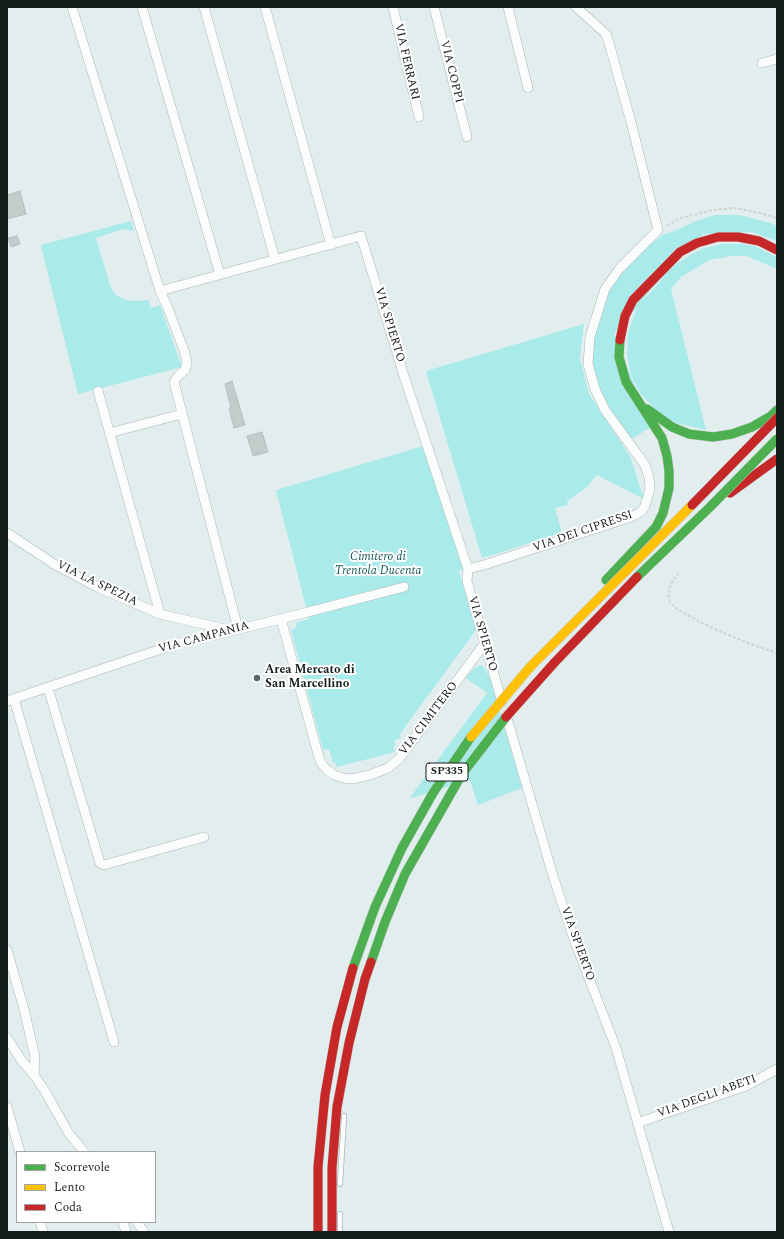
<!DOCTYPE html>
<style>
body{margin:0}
#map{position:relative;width:784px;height:1239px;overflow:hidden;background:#e2eeee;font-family:Spectral,serif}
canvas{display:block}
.frame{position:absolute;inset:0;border:8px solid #151c1c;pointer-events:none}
.legend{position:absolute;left:16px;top:1151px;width:140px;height:72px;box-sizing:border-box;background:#fff;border:1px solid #a1a4a4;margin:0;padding:5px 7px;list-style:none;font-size:12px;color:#151c1c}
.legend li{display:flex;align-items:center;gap:8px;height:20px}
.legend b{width:20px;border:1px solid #a1a4a4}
</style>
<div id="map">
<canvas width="784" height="1239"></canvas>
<div class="frame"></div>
<ul class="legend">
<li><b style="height:5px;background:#4caf50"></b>Scorrevole</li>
<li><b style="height:5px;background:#ffc107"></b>Lento</li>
<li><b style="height:5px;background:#c62828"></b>Coda</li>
</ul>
</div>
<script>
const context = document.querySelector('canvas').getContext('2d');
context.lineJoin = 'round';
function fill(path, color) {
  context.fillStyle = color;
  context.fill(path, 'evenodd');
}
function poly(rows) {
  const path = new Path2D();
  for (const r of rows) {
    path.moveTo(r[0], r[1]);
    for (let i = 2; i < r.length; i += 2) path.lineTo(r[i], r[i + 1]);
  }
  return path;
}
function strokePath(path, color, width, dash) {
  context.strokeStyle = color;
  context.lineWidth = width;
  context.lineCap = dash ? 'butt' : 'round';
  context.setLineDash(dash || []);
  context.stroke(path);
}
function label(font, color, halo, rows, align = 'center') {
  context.font = font + ' Spectral,serif';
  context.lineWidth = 4;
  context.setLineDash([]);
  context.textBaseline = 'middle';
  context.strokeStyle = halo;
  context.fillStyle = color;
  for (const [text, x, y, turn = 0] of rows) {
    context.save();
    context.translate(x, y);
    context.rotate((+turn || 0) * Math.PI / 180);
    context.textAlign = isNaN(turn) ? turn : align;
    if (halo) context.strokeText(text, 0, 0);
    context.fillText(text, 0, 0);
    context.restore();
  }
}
fill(poly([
 [715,215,739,215,771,223,777,226,777,241,752,232,703,234,614,333,651,427,631,439,622,428,604,399,596,383,593,363,592,346,604,300,616,280,645,249,664,234,672,232,696,221],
 [131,221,134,231,123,229,96,238,111,288,115,294,125,300,136,301,148,300,151,308,160,305,182,367,78,394,41,245],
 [723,244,741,244,754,246,769,253,777,258,777,269,747,256,732,256,709,260,681,277,671,289,706,430,672,422,659,414,640,393,631,375,627,354,628,332,637,308,651,289,677,264,690,255,704,248],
 [584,324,580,358,589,394,630,456,644,499,597,475,586,488,567,501,568,505,555,508,562,533,482,558,426,371],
 [423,446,465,568,459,571,476,630,400,734,401,738,394,741,396,746,393,746,395,752,337,767,335,762,333,763,329,749,323,750,291,630,297,628,295,623,309,619,276,490],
 [481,665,485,668,491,682,522,788,478,805,470,780,409,799,487,693,466,678,474,668]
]), '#a9eaea');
const building = poly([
 [20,191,26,214,7,219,7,195,20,191],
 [17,236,20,244,11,247,8,238,17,236],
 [232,381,245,425,234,428,229,408,231,407,225,384,232,381],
 [262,432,268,452,253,456,247,436,262,432]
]);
fill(building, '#c2cccb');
strokePath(building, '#b5bebe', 1);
const lane = poly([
 [340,1184,344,1116],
 [340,1214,340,1232]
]);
const street = poly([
 [72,7,160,291,167,306,185,353,187,363,185,370,179,375,174,382,238,629],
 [142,7,220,275],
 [204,7,275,259],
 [265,7,331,245],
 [393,7,419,117],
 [434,7,467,137],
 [508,7,528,88],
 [762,63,777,59],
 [160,291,361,236,404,376,468,569,467,581,502,702],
 [98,391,160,614],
 [109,433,182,414],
 [7,533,54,564,97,587,160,614,229,630],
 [468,569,487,564,631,517,641,512,645,506,650,489,649,477,645,465,605,410,595,389,588,364,590,337,605,289,620,268,658,230,631,122,609,43,606,34,576,7],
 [281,619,318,754,321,763,327,770,334,775,343,778,352,779,370,775,388,768,399,759,485,643],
 [48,688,100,863,104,865,204,837],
 [14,699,114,1042],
 [7,701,176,644,281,619,404,587],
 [506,715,554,879,575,942,616,1048,669,1232],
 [7,950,24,1009,35,1057,34,1075],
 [7,1038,22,1061,34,1075,45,1091,68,1132,84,1152],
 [7,1107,20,1152],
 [637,1123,746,1086,777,1069],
 [40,1222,43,1232],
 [123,1222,126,1232],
 [137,1222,144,1232]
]);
const fast = poly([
 [647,409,672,427,689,434,713,437,732,434,752,427,771,416,777,410],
 [606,580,656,527,663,513,669,488,669,471,667,456,662,438,626,382,619,357,620,340]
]);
const jam = poly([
 [620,340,625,316,633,300,680,252,697,243,718,237,738,237,759,241,777,250],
 [730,493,777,459]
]);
strokePath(lane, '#acb5b5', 6);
strokePath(street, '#acb5b5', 10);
strokePath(fast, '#c6cbcb', 10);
strokePath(jam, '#c6cbcb', 10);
strokePath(poly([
 [667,226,681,218,713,210,735,208,760,213,777,218],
 [679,573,670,585,668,595,670,602,678,610,714,629,748,643,777,653]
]), '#d0d3d3', 2, [3, 2]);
strokePath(lane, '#fbfcfc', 4.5);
strokePath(street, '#fbfcfc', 9);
strokePath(fast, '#4caf50', 9);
strokePath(jam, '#c62828', 9);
const fastBridge = poly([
 [637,577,709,508,777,439],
 [371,962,385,922,405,874,462,774,506,717],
 [353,968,375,907,402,848,433,793,471,737]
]);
const slowBridge = poly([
 [471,737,531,666,692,505]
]);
const jamBridge = poly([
 [692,505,777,418],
 [506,717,555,662,637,577],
 [318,1232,318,1167,325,1095,337,1027,353,968],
 [332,1232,332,1168,337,1107,349,1043,365,979,371,962]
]);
strokePath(fastBridge, '#c6cbcb', 10, []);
strokePath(slowBridge, '#c6cbcb', 10, []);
strokePath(jamBridge, '#c6cbcb', 10, []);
strokePath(fastBridge, '#4caf50', 9);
strokePath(slowBridge, '#ffc107', 9);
strokePath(jamBridge, '#c62828', 9);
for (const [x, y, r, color] of [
 [257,678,4,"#5d6666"]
]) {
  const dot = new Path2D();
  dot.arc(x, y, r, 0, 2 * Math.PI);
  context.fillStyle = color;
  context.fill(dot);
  strokePath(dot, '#fff', 1.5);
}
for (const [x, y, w] of [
 [447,772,42]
]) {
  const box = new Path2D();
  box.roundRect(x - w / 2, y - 9, w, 18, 3);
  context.fillStyle = '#fff';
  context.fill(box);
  strokePath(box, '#151c1c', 1);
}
label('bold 11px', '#151c1c', null, [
 ["SP335",447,772]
]);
label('12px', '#151c1c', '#fff', [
 ["VIA FERRARI",406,62,77],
 ["VIA COPPI",451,72,76],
 ["VIA SPIERTO",389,325,73],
 ["VIA DEI CIPRESSI",583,532,-19],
 ["VIA LA SPEZIA",97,584,26],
 ["VIA SPIERTO",482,634,74],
 ["VIA CAMPANIA",204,638,-15],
 ["VIA CIMITERO",429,719,-53],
 ["VIA SPIERTO",577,944,70],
 ["VIA DEGLI ABETI",707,1097,-20]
]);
label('italic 12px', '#155657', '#fff', [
 ["Cimitero di",378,558],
 ["Trentola Ducenta",378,572]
]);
label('bold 12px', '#151c1c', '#fff', [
 ["Area Mercato di",265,671],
 ["San Marcellino",265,685]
], 'left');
</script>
